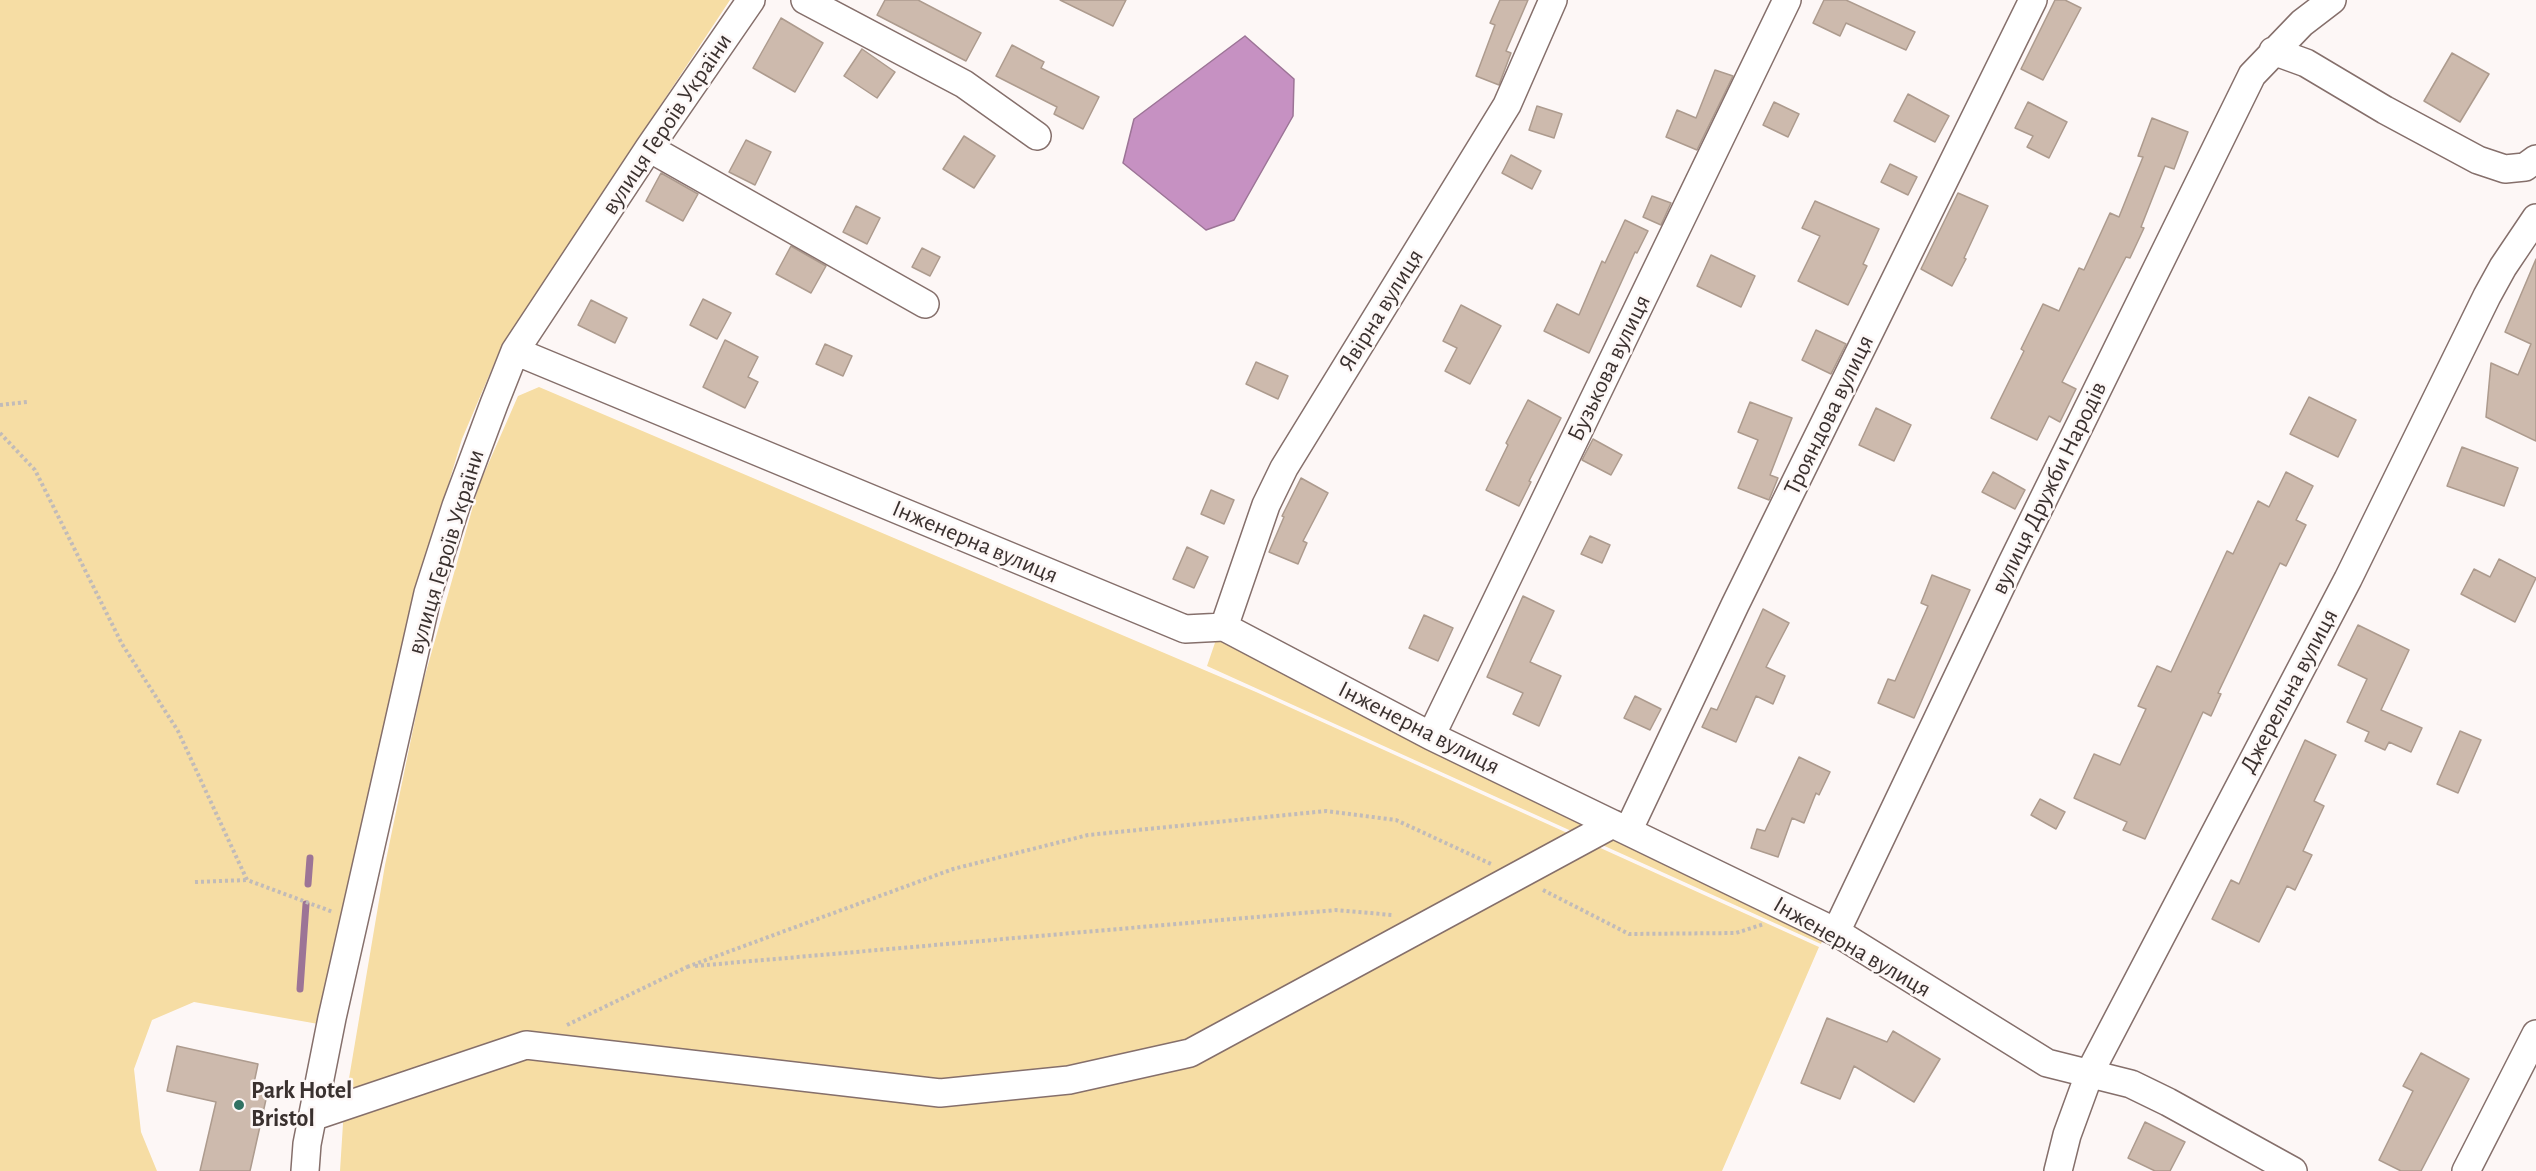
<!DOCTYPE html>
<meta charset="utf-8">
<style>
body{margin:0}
canvas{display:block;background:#fdf7f6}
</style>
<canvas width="2536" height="1171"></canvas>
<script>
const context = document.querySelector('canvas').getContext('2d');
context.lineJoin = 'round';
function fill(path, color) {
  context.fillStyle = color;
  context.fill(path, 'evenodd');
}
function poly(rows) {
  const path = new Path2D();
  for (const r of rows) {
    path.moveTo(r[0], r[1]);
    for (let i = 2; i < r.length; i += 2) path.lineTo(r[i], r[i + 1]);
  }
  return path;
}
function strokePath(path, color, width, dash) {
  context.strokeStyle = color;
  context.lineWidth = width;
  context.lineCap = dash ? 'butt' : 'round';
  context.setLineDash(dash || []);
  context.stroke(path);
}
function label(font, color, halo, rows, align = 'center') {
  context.font = font + ' "Alegreya Sans",sans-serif';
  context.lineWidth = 5;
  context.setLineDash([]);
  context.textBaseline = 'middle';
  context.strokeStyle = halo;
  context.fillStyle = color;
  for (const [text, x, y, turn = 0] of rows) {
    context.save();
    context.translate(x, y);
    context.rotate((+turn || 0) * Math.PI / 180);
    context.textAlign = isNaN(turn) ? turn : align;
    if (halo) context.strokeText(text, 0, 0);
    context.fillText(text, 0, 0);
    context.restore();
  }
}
fill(poly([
 [0,0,730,0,502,345,462,439,418,585,324,1025,194,1002,152,1020,134,1069,141,1132,157,1171,0,1171],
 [539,387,1256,692,1819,947,1722,1171,340,1171,344,1108,385,865,422,686,479,485,518,396],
 [1218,634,1826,930,1821,944,1207,666]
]), '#f6dda4');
const water = poly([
 [1245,36,1294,79,1293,116,1234,220,1206,230,1123,163,1134,119,1245,36]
]);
fill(water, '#c691c2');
strokePath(water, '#9c7496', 1.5);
strokePath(poly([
 [308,884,310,858],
 [300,989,306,904]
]), '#9c7496', 7);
const building = poly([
 [885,0,918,0,981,33,966,61,877,15,885,0],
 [1060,0,1126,0,1113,26,1060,0],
 [1500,0,1528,0,1506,51,1511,53,1499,85,1476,76,1495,25,1490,23,1500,0],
 [1824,0,1846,0,1915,32,1906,50,1846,23,1840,36,1813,23,1824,0],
 [2055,0,2065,0,2081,8,2043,80,2021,69,2055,0],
 [781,18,823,43,795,92,753,68,781,18],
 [1012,45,1044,62,1041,68,1099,97,1083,129,1054,114,1057,107,996,76,1012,45],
 [862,49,895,72,877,98,844,76,862,49],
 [2452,53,2489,74,2460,122,2424,101,2452,53],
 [1715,70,1733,76,1697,150,1666,137,1677,110,1696,118,1715,70],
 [1908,94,1949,116,1935,142,1894,121,1908,94],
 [1774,102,1799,114,1788,137,1763,125,1774,102],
 [2028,102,2067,122,2049,158,2027,147,2033,136,2015,128,2028,102],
 [1537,106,1562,114,1554,138,1529,130,1537,106],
 [2152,118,2188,132,2174,169,2165,166,2141,227,2144,228,2130,258,2126,257,2062,382,2076,389,2060,422,2049,416,2037,440,1991,418,2024,351,2021,349,2043,304,2059,311,2079,268,2084,270,2110,213,2119,217,2143,157,2138,156,2152,118],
 [964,136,995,156,974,188,943,169,964,136],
 [746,140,771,152,755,185,729,172,746,140],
 [1511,155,1541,171,1532,189,1502,173,1511,155],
 [1890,164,1917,177,1908,195,1881,182,1890,164],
 [661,173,698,194,683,221,646,201,661,173],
 [1958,193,1988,206,1964,258,1966,259,1952,286,1921,269,1958,193],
 [1652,196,1671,203,1661,225,1643,217,1652,196],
 [1815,201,1879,229,1863,264,1867,266,1848,305,1798,281,1820,236,1802,228,1815,201],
 [856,206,880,218,867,244,843,232,856,206],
 [1625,220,1648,231,1637,253,1635,252,1589,353,1544,331,1557,304,1579,315,1602,261,1605,263,1625,220],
 [791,246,826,266,811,293,776,274,791,246],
 [922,248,940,257,930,276,912,267,922,248],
 [1711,255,1755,276,1741,307,1697,286,1711,255],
 [2536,259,2536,441,2486,417,2491,363,2518,375,2531,344,2505,332,2536,259],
 [703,299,731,313,717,339,690,325,703,299],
 [591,300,627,318,615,343,578,325,591,300],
 [1461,305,1501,326,1470,384,1445,371,1457,348,1443,341,1461,305],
 [1816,330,1846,344,1831,374,1802,360,1816,330],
 [725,340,758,357,748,377,758,382,745,408,703,387,725,340],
 [825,344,852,356,843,376,816,364,825,344],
 [1256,362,1288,376,1278,399,1246,384,1256,362],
 [2309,397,2356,420,2338,457,2290,434,2309,397],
 [1528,400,1561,418,1529,481,1531,482,1519,506,1486,490,1508,445,1506,443,1528,400],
 [1750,402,1792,418,1770,475,1778,478,1769,500,1738,488,1758,440,1738,432,1750,402],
 [1876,408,1911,425,1894,461,1859,445,1876,408],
 [1593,439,1622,455,1611,475,1582,460,1593,439],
 [2462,447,2518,468,2504,506,2447,486,2462,447],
 [1993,472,2025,490,2015,509,1982,492,1993,472],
 [2286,472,2313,486,2296,520,2306,525,2286,566,2280,563,2218,693,2221,694,2211,716,2203,712,2145,839,2123,830,2127,822,2074,798,2094,754,2120,765,2146,709,2138,706,2157,666,2171,672,2227,551,2233,554,2258,501,2269,507,2286,472],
 [1301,478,1328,493,1303,541,1307,543,1298,564,1269,552,1284,517,1282,516,1301,478],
 [1211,490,1234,500,1224,524,1201,514,1211,490],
 [1590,536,1610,545,1602,563,1581,554,1590,536],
 [1187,547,1208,557,1194,588,1173,579,1187,547],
 [2499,559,2536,578,2515,622,2461,594,2474,569,2490,577,2499,559],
 [1932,575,1970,590,1914,718,1878,703,1888,679,1895,681,1928,606,1921,603,1932,575],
 [1523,596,1554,611,1530,662,1561,676,1539,726,1513,714,1523,693,1487,677,1523,596],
 [1763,609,1789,623,1766,667,1785,676,1773,704,1756,696,1736,742,1702,727,1711,708,1717,710,1763,609],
 [1424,615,1453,628,1438,661,1409,648,1424,615],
 [2358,625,2409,650,2381,710,2422,728,2411,752,2389,742,2385,750,2365,741,2369,732,2347,722,2367,679,2338,665,2358,625],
 [1635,696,1661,709,1650,730,1624,718,1635,696],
 [2460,731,2481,740,2458,793,2437,784,2460,731],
 [2305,740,2336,755,2314,801,2324,806,2303,851,2312,855,2295,890,2287,886,2259,942,2212,919,2231,880,2239,884,2305,740],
 [1799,757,1830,772,1819,795,1816,793,1804,823,1792,818,1778,857,1751,848,1757,829,1765,831,1799,757],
 [2040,799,2065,812,2056,829,2031,815,2040,799],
 [1827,1018,1887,1042,1893,1031,1940,1059,1914,1102,1854,1066,1840,1099,1801,1083,1827,1018],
 [177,1046,258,1064,254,1083,269,1086,250,1171,200,1171,216,1102,167,1091,177,1046],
 [2421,1053,2469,1079,2421,1171,2401,1171,2379,1160,2413,1091,2403,1086,2421,1053],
 [2145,1122,2185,1142,2170,1171,2155,1171,2128,1158,2145,1122]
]);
fill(building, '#cdbaad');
strokePath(building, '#ad9b8e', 1.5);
const minor = poly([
 [805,0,964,84,1037,136],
 [2273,51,2306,63,2385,110,2478,160,2505,169,2525,167,2536,159],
 [649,148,925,304],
 [515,351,1185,629,1224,627,1431,736,1836,932,2047,1063,2131,1084,2168,1102,2293,1171],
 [1224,627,1266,505,1284,468,1507,105,1553,0],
 [1431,736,1787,0],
 [1628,831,1735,605,2033,0],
 [1836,932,2011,565,2252,75,2302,23,2332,0],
 [312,1117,526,1045,940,1093,1069,1080,1190,1053,1613,824],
 [305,1171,307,1144,332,1018,428,593,456,506,494,404,515,351,649,148,751,0],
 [2058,1171,2067,1135,2090,1072,2348,579,2487,296,2503,267,2536,218],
 [2466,1171,2536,1034]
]);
strokePath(minor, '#856f6b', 30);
strokePath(poly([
 [0,405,27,402],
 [0,433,35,470,122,644,178,731,247,880,333,912],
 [195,882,247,880],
 [1543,890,1629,934,1736,933,1764,924],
 [695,966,1336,910,1392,915],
 [687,967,953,869,1088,835,1326,811,1396,820,1491,864],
 [567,1025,687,967]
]), '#c1bbb9', 4, [3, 3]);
strokePath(minor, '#fff', 27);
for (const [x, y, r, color] of [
 [239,1105,6,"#317263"]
]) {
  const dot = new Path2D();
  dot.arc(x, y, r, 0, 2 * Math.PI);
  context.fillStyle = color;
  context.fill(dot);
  strokePath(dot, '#fdf7f6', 2);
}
label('24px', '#3a312f', '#fdf7f6', [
 ["вулиця Героїв України",667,124,-56],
 ["Явірна вулиця",1381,310,-58],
 ["Бузькова вулиця",1609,368,-64],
 ["Трояндова вулиця",1829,415,-64],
 ["вулиця Дружби Народів",2049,488,-64],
 ["Інженерна вулиця",975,542,23],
 ["вулиця Героїв України",446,552,-73],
 ["Джерельна вулиця",2289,691,-62],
 ["Інженерна вулиця",1419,728,27],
 ["Інженерна вулиця",1852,947,30]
]);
label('bold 24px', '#3a312f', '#fdf7f6', [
 ["Park Hotel",251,1091],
 ["Bristol",251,1119]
], 'left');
</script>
